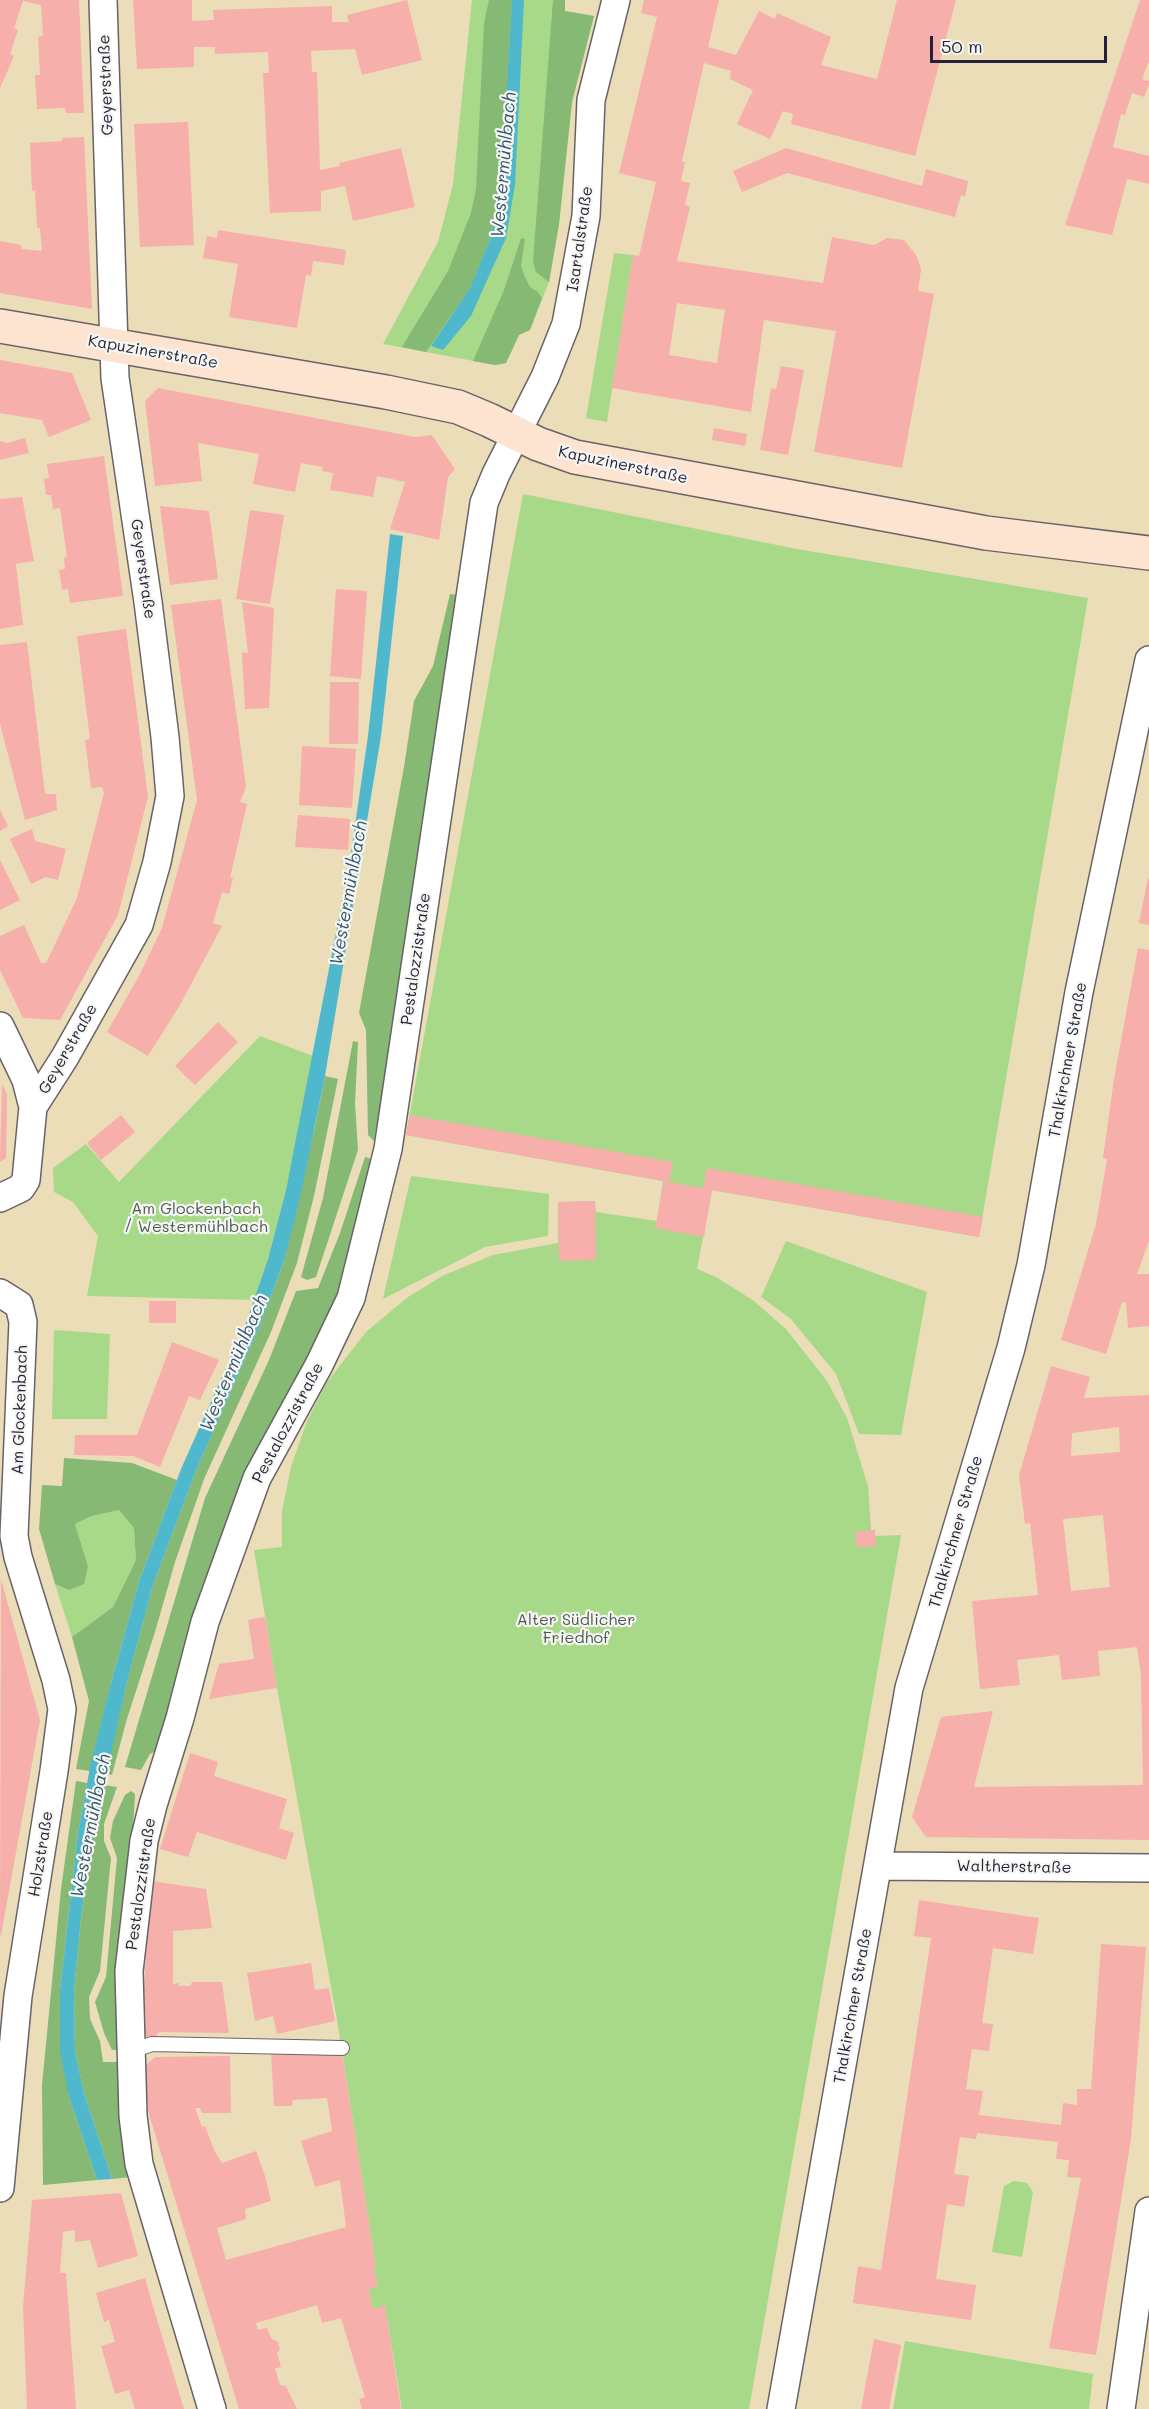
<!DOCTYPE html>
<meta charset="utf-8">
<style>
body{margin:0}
#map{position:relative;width:1149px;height:2409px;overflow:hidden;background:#ecddb9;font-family:Mali,sans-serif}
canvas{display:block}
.scale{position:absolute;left:930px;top:36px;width:177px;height:27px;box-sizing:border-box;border:3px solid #22223b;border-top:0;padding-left:8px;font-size:18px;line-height:21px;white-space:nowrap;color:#22223b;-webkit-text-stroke:4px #f6f6f2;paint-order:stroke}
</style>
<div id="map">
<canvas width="1149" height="2409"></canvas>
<div class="scale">50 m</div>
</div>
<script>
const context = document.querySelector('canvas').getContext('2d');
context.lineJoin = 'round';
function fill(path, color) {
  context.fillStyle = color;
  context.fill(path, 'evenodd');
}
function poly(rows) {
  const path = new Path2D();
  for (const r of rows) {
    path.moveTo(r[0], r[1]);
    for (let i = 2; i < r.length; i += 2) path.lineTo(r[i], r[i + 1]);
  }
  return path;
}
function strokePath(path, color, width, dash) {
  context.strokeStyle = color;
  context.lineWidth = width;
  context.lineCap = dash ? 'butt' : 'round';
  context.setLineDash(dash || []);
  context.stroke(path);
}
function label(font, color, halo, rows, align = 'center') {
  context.font = font + ' Mali,sans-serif';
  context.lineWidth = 4.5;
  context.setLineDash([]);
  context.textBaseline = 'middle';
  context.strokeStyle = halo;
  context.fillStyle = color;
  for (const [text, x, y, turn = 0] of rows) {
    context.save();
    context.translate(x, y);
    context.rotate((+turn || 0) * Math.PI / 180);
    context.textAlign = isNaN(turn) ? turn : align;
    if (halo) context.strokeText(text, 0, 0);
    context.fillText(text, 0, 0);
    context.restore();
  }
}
fill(poly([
 [472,0,565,0,565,11,594,16,572,102,559,224,549,282,530,330,519,335,506,363,495,365,383,344,438,242,453,184],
 [614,253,633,255,607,422,586,418],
 [523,494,797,549,1088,598,979,1237,712,1190,697,1269,716,1277,754,1301,786,1329,827,1381,847,1418,868,1486,871,1530,875,1530,875,1536,901,1535,749,2409,402,2409,385,2306,373,2309,369,2289,378,2286,373,2268,376,2267,337,2020,277,1688,254,1550,282,1547,282,1511,291,1467,307,1421,327,1382,366,1332,408,1297,444,1275,493,1255,558,1243,558,1202,595,1201,596,1212,657,1221,663,1181,406,1135],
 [260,1036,313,1056,286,1190,268,1259,254,1300,87,1296,98,1236,73,1202,54,1192,53,1168,86,1144,119,1182],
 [411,1176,549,1194,548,1236,485,1247,383,1299],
 [786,1241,927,1292,901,1435,859,1434,836,1374,791,1319,761,1297],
 [54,1330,110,1334,107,1419,52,1419],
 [119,1510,134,1528,136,1560,113,1607,72,1637,55,1584,69,1590,88,1566,75,1524,92,1516],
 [1014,2181,1027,2183,1033,2192,1022,2257,992,2252,1004,2186],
 [905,2341,1093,2374,1089,2409,893,2409]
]), '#a7d988');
fill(poly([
 [489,0,512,0,501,181,491,237,470,288,426,352,402,347,448,271,471,213,476,189,484,23],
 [553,0,565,0,565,11,594,16,572,102,559,224,549,282,536,272,533,261],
 [521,238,525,239,521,266,524,275,530,287,538,292,542,298,530,330,519,335,506,363,495,365,473,361,504,290],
 [450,594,462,595,441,742,374,1141,368,1135,366,1030,359,1013,404,767,414,701,433,666],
 [353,1041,358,1042,355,1103,358,1150,316,1277,307,1280,301,1277,323,1198],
 [325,1076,338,1079,314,1196,297,1263,271,1332,204,1479,175,1562,155,1632,126,1722,112,1775,105,1773,126,1686,153,1585,195,1473,260,1325,284,1261,315,1126],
 [365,1157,372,1159,345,1278,164,1747,150,1754,141,1770,125,1767,205,1498,269,1360,296,1291,318,1288,340,1233],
 [64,1458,132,1463,177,1480,139,1582,111,1683,90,1771,76,1769,89,1701,72,1637,113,1607,136,1560,134,1528,119,1510,92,1516,75,1524,88,1566,84,1584,69,1590,55,1584,39,1529,42,1485,62,1486],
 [76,1781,87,1783,78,1833,60,1990,69,2097,97,2180,43,2185,42,2085,61,1889],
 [103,1785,117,1787,104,1824,104,1841,111,1858,100,1971,89,1997,90,2019,100,2041,103,2062,120,2062,131,2177,112,2179,84,2093,75,2051,74,1990,81,1918,93,1833],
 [131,1791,135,1794,120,2050,112,2050,104,2033,95,2002,106,1977,117,1858,110,1838,113,1821,125,1795]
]), '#85b974');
fill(poly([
 [512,0,524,0,515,185,506,238,471,316,443,350,431,346,470,288,491,237,501,181],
 [390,534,403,536,381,736,325,1076,301,1193,284,1261,260,1325,195,1473,153,1585,126,1686,93,1833,81,1918,74,1990,75,2051,84,2093,112,2179,97,2180,69,2097,60,2051,60,1990,78,1833,90,1767,111,1683,139,1582,181,1469,246,1323,268,1259,286,1190,349,866,368,736]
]), '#4fb8cc');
fill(poly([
 [0,0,79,0,84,113,66,113,65,108,37,109,35,75,40,75,38,37,43,36,41,5,23,1,14,28,18,30,10,54,14,56,0,88],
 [133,0,192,0,192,21,214,20,213,10,332,6,332,22,349,22,347,15,407,0,422,60,362,75,355,49,311,51,312,72,317,72,320,170,340,166,339,163,401,148,415,207,353,221,345,186,321,191,321,211,270,213,263,73,269,73,268,52,215,54,215,47,194,47,194,67,137,69],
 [644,0,719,0,708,47,736,55,759,11,775,19,777,13,831,37,821,65,877,79,897,0,956,0,915,156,791,124,793,114,783,111,770,139,737,124,753,90,730,79,731,71,704,63,682,161,685,162,681,181,690,183,685,205,690,207,677,261,823,283,832,237,874,245,887,238,904,240,916,255,921,269,918,291,934,294,902,468,814,452,836,331,764,320,751,412,612,388,633,255,639,256,656,182,619,173,657,17,641,13],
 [677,303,725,310,717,363,669,355],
 [1140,0,1149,0,1149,61,1142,79,1149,81,1149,85,1144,97,1132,93,1125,115,1121,114,1113,147,1149,156,1149,184,1127,179,1112,235,1065,225],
 [188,122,194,245,140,247,134,124],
 [84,137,92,309,0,293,0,241,21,245,21,249,42,251,40,228,37,228,35,190,32,191,30,143,62,141,62,138],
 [786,148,922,186,926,169,968,181,965,197,961,195,955,217,787,173,742,192,733,171],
 [218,230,346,250,344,265,313,261,311,276,306,275,297,328,229,317,238,264,203,258,207,236,217,238],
 [0,360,72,373,91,420,49,437,42,420,0,413],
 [781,366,804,370,788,455,760,450,771,388,776,389],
 [158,388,415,437,432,435,455,469,448,477,439,540,390,529,405,482,387,478,377,476,373,497,330,490,333,473,322,471,323,467,301,463,295,492,253,484,259,454,198,443,202,481,155,486,145,401],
 [714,428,747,434,745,446,712,440],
 [25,438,29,453,0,460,0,441,7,443],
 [104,456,123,596,70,603,68,589,62,590,59,570,65,569,64,558,67,557,60,508,53,509,51,495,46,495,44,479,49,478,47,464],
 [22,497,34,561,16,564,23,625,0,629,0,499],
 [160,506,209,511,218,579,170,585],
 [250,510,284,515,270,604,236,599],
 [336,589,367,591,361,679,330,676],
 [221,599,246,787,240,802,247,804,230,878,233,878,229,894,222,892,213,923,222,926,180,1005,148,1056,107,1032,139,976,162,928,197,800,171,605],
 [242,602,274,608,269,708,245,709,242,652,248,653],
 [126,629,148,797,118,915,60,1020,23,1018,0,970,0,936,24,925,41,963,46,963,77,898,104,793,102,787,91,788,85,740,90,739,77,636],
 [27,642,45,794,56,794,57,810,25,820,0,724,0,645],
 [330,682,359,682,358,744,329,744],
 [302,746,356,749,352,808,299,805],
 [0,810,8,826,0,831],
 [298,815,350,819,348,850,295,847],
 [32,829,35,841,66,849,58,880,46,877,31,884,10,839],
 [0,860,20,900,0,910],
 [1148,878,1149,879,1149,925,1139,923],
 [1138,948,1149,950,1149,1241,1137,1274,1149,1274,1149,1326,1128,1328,1126,1303,1122,1302,1106,1354,1061,1340,1096,1224,1107,1159,1103,1158,1114,1079],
 [218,1022,238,1042,195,1085,175,1066],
 [2,1084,7,1094,6,1158,0,1162],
 [121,1115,135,1132,101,1160,87,1143],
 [410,1115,673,1162,669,1182,703,1188,707,1168,983,1217,979,1237,712,1190,704,1237,655,1228,664,1181,406,1135],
 [595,1201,596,1260,559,1261,558,1202],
 [149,1301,176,1301,176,1323,149,1323],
 [172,1342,219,1360,200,1400,189,1396,160,1467,133,1456,74,1455,75,1435,137,1435],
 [1051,1366,1090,1377,1084,1398,1149,1395,1149,1840,926,1837,912,1817,941,1717,993,1711,974,1787,1143,1785,1141,1676,1137,1647,1098,1651,1100,1676,1062,1680,1059,1655,1017,1660,1020,1685,980,1689,972,1601,1038,1595,1030,1523,1025,1524,1019,1475],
 [1119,1427,1120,1452,1071,1456,1072,1433],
 [1103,1515,1110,1587,1071,1591,1063,1519],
 [875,1530,876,1546,857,1547,855,1532],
 [1,1579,40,1720,1,1935,0,1935],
 [265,1617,277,1688,209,1699,219,1664,254,1659,248,1620],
 [190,1753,218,1762,214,1776,287,1799,279,1828,294,1833,286,1860,197,1832,188,1857,160,1849],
 [151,1881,206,1889,212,1928,173,1931,173,1984,178,1983,179,1986,190,1986,192,1982,222,1982,229,2033,159,2032,155,2037,147,2037,144,2034,143,2028,146,2025,144,1987],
 [919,1900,1039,1918,1033,1954,993,1948,982,2023,993,2024,989,2051,972,2049,966,2089,983,2091,979,2115,1061,2125,1063,2103,1077,2105,1077,2089,1091,2089,1101,1944,1146,1947,1131,2139,1096,2355,1049,2348,1081,2178,1067,2177,1069,2160,1056,2159,1058,2142,977,2133,976,2139,960,2137,954,2174,969,2176,964,2207,947,2204,936,2279,976,2285,971,2320,853,2303,858,2266,881,2270,931,1938,914,1936],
 [311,1963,315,1990,329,1988,335,2021,277,2034,273,2016,255,2021,247,1973],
 [271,2053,342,2053,376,2267,373,2268,378,2286,369,2289,373,2309,385,2305,401,2409,362,2409,359,2399,365,2397,341,2318,322,2323,317,2305,256,2323,258,2330,267,2328,271,2338,278,2342,280,2350,277,2353,281,2367,275,2368,280,2385,286,2386,297,2409,239,2409,148,2111,145,2066,155,2057,230,2056,231,2113,202,2113,200,2108,195,2108,202,2127,205,2126,215,2152,222,2163,256,2151,265,2176,271,2201,245,2209,246,2219,217,2228,226,2260,346,2227,340,2180,315,2187,301,2141,332,2131,327,2098,293,2100,292,2106,274,2106],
 [121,2193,138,2256,98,2268,90,2240,75,2242,75,2230,63,2232,60,2273,66,2273,76,2409,27,2409,23,2307,32,2200],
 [145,2278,152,2303,184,2409,135,2409,129,2390,115,2394,101,2346,115,2342,109,2320,104,2322,96,2293],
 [874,2339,901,2345,889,2409,861,2409]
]), '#f6afaa');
const lane = poly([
 [131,2051,152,2044,342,2048]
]);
const street = poly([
 [0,1026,26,1080,33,1107],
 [0,1198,21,1188,26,1180,33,1107,65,1057,139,925,157,862,170,796,165,737,148,602,115,378,103,0],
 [0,1293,19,1305,23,1322,14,1536,18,1557,56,1680,62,1709,54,1771,18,1996,0,2188],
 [879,1866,1149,1868],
 [212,2409,139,2164,133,2116,129,1971,144,1841,153,1805,180,1718,205,1622,257,1478,319,1365,351,1298,388,1149,484,503,496,474,545,377,566,324,586,216,591,100,616,0],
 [781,2409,909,1688,1011,1348,1031,1265,1079,992,1149,660],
 [1121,2409,1149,2211]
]);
const secondary = poly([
 [0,326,386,392,458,407,489,420,538,444,575,457,986,533,1149,553]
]);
strokePath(lane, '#696367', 16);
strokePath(street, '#696367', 30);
strokePath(secondary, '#696367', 36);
strokePath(lane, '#fff', 14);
strokePath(street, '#fff', 27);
strokePath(secondary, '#fde4d1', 33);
label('16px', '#22223b', '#f6f6f2', [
 ["Geyerstraße",106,85,-92],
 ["Isartalstraße",580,239,-82],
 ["Kapuzinerstraße",153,352,10],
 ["Kapuzinerstraße",623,465,12],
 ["Geyerstraße",143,569,82],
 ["Pestalozzistraße",416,959,-82],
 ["Geyerstraße",68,1049,-60],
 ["Thalkirchner Straße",1068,1060,-80],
 ["Am Glockenbach",20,1410,-88],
 ["Pestalozzistraße",288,1423,-62],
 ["Thalkirchner Straße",956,1532,-74],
 ["Holzstraße",41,1854,-81],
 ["Waltherstraße",1014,1867,1],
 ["Pestalozzistraße",141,1884,-82],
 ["Thalkirchner Straße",853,2006,-80]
]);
label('16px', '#4a5952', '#f6f6f2', [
 ["Am Glockenbach",196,1209],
 ["/ Westermühlbach",196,1227],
 ["Alter Südlicher",576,1620],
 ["Friedhof",576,1638]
]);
label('italic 18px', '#32566e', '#f6f6f2', [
 ["Westermühlbach",504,165,-85],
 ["Westermühlbach",349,893,-80],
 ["Westermühlbach",234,1363,-67],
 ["Westermühlbach",91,1826,-79]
]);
</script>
